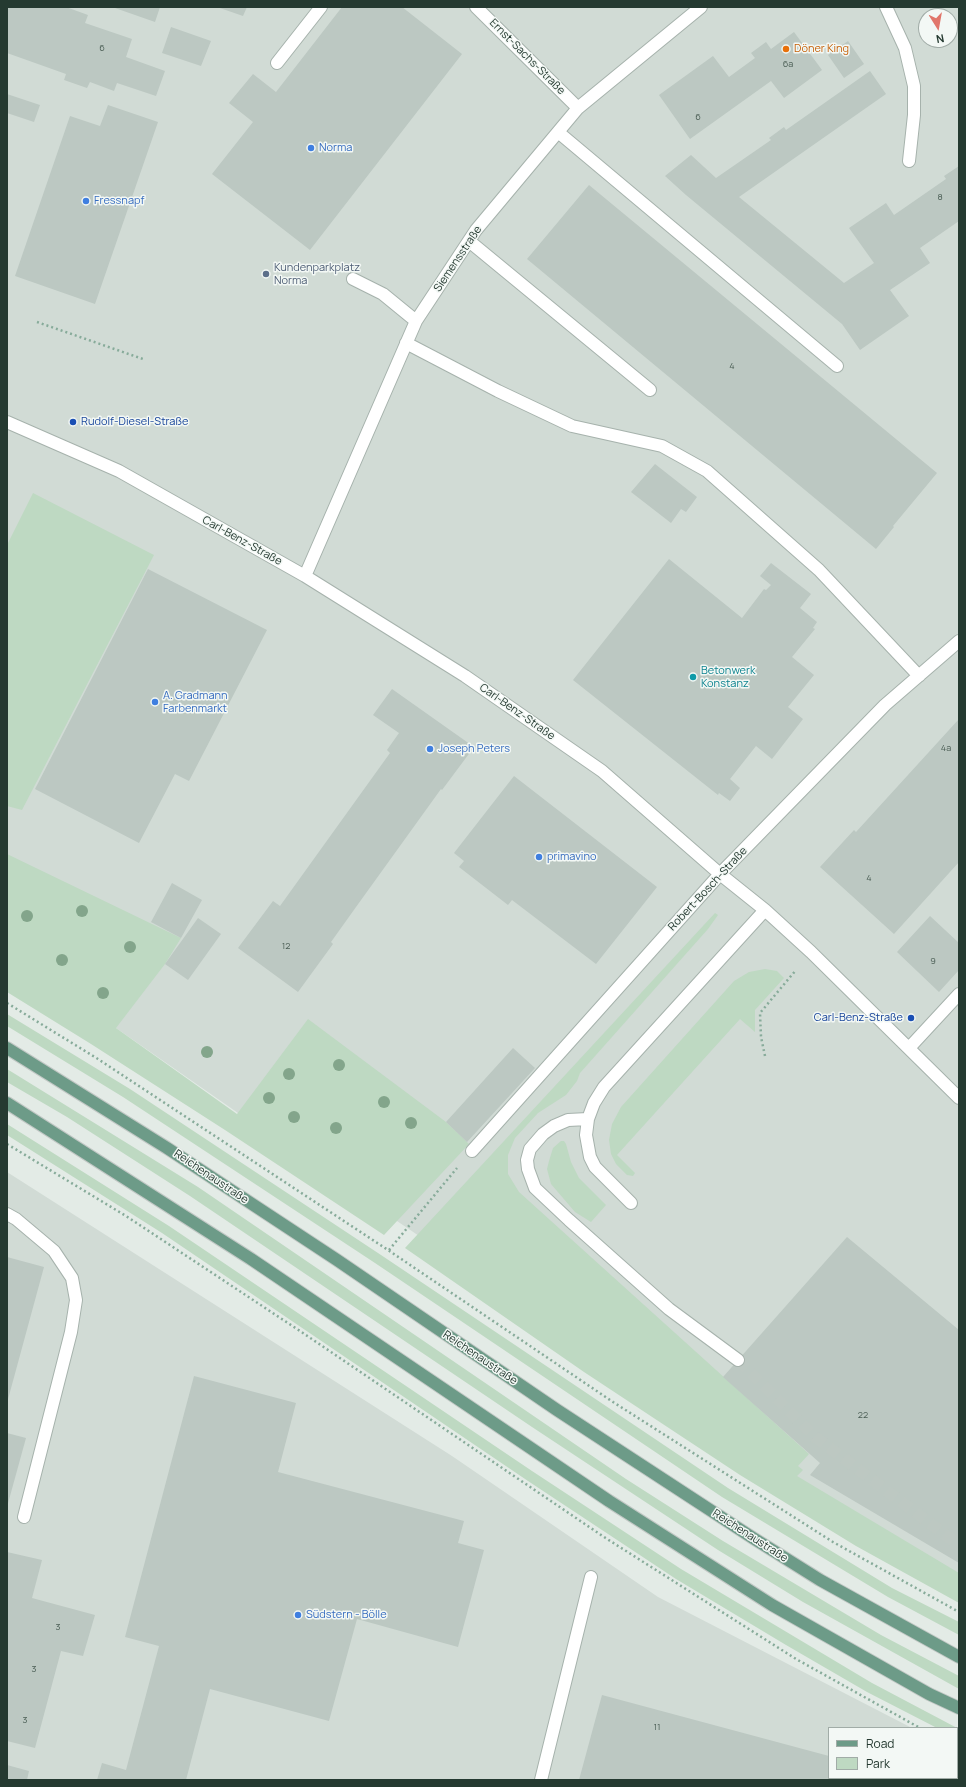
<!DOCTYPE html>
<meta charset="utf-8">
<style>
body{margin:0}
#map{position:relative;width:966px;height:1787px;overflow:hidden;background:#e3ebe6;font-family:Manrope,sans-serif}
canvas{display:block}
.frame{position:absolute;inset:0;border:8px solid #253a31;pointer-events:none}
.legend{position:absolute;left:828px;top:1727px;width:130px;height:52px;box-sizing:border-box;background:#f3f8f5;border:1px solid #a1aca7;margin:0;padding:5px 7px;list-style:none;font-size:12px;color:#253a31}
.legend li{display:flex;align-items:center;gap:8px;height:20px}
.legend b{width:20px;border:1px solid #a1aca7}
.north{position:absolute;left:918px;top:8px;width:40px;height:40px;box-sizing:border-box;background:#f3f8f5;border:1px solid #a1aca7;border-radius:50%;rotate:169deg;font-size:11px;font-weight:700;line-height:16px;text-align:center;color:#253a31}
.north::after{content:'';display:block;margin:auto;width:14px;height:18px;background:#e1766b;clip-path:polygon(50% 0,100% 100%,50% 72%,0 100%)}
</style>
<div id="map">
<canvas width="966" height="1787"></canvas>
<div class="frame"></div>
<ul class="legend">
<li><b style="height:5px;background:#6d9b88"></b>Road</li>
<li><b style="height:11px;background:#bed9c2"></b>Park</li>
</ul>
<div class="north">N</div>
</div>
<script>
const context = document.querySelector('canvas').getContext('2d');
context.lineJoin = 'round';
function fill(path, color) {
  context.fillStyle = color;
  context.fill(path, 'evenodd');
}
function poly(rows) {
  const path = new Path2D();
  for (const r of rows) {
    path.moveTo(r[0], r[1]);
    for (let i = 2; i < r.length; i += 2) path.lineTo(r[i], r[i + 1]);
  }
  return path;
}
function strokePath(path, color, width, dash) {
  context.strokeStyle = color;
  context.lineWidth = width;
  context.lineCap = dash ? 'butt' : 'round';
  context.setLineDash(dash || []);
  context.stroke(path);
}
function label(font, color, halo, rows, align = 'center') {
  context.font = font + ' Manrope,sans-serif';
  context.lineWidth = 3;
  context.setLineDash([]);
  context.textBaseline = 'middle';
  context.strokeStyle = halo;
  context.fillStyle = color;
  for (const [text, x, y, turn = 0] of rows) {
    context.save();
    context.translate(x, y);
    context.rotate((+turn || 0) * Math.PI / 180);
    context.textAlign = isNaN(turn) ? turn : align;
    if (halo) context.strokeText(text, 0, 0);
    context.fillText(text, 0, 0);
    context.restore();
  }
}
fill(poly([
 [7,7,959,7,959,1586,715,1437,238,1113,116,1028,7,965],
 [926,16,950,16,950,40,926,40],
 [7,1172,452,1456,658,1597,912,1728,829,1728,829,1778,957,1778,957,1751,959,1752,959,1780,7,1780]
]), '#d1dbd5');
fill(poly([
 [33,493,154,555,22,810,7,806,7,545],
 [7,854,181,938,165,964,116,1028,237,1114,308,1019,446,1122,469,1144,384,1235,225,1130,91,1044,7,992],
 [715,913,718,915,708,929,580,1073,577,1081,566,1095,538,1113,515,1138,508,1155,508,1174,519,1192,809,1454,798,1466,803,1470,797,1476,959,1573,959,1603,856,1546,740,1475,584,1372,405,1248],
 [765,969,777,971,784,978,755,1010,755,1032,740,1019,617,1155,635,1173,633,1176,627,1175,616,1164,611,1154,609,1140,612,1124,621,1107,734,981,749,972],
 [7,1014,130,1089,381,1255,728,1488,892,1588,959,1622,959,1635,888,1597,722,1497,375,1263,123,1097,7,1026],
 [7,1069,198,1187,626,1479,723,1541,881,1635,959,1676,959,1689,803,1602,718,1550,532,1427,190,1196,67,1117,7,1082],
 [7,1124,169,1226,532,1471,681,1569,872,1683,959,1729,959,1739,957,1738,957,1728,937,1728,867,1692,786,1645,676,1579,528,1481,162,1233,7,1135],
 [561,1141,564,1141,566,1144,571,1162,579,1178,606,1205,591,1222,575,1212,551,1184,547,1169,549,1161,553,1148]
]), '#bed9c2');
fill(poly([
 [7,7,66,7,88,15,85,23,132,39,126,57,165,71,156,96,117,83,114,91,90,82,87,88,64,80,66,74,7,53],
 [115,7,160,7,155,22,115,8],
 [217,7,247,7,243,16],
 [342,7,402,7,462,54,310,250,212,174,253,122,229,103,253,74,276,92],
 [171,27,211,41,201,66,162,53],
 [794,32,822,70,784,98,771,81,690,139,659,95,713,56,729,77,755,58,751,53,766,42,771,49],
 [848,41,864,64,844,78,828,55],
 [870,71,886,94,739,197,844,283,874,263,849,228,886,203,894,215,946,179,944,176,959,166,959,221,920,248,930,263,890,290,909,316,860,350,842,324,686,195,665,176,691,155,716,178,771,140,769,138,784,127,786,130],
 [7,94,40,105,34,122,7,113],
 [108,105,158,122,95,304,15,276,70,116,100,126],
 [589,185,937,473,893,526,894,527,876,549,527,259],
 [655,464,697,497,686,512,681,509,671,523,631,492],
 [669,559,742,618,764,589,766,590,771,585,760,576,771,563,811,594,800,608,817,622,813,628,815,629,792,657,814,675,788,707,803,719,772,759,756,746,730,779,740,788,730,801,719,793,718,795,573,680],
 [148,569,267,630,189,781,175,774,139,843,35,789],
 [392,689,474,747,442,790,441,789,356,907,331,942,333,944,298,992,238,948,273,901,280,906,390,753,387,750,399,733,373,715],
 [959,719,959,862,894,934,820,867,854,830,856,832],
 [514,776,657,887,596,964,512,900,508,905,459,867,464,861,454,853],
 [172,883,202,900,181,938,151,922],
 [930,916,959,943,959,970,939,992,897,952],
 [198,918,221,934,188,980,165,964],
 [513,1048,535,1068,467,1142,446,1122],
 [847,1237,959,1330,959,1563,810,1475,820,1463,723,1377],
 [7,1257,44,1267,7,1403],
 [194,1376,296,1403,278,1472,464,1521,458,1543,484,1550,458,1647,357,1619,329,1721,210,1689,186,1780,97,1780,102,1763,126,1770,159,1646,125,1637],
 [7,1433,26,1438,7,1507],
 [7,1552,42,1560,32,1598,95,1615,83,1656,61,1651,35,1748,7,1741],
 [602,1695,829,1756,829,1778,846,1778,846,1780,579,1780],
 [7,1765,29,1771,27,1780,7,1780]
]), '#bcc8c2');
strokePath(poly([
 [738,1360,815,1437,959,1545]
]), '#bdc8c2', 12, [12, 6]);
const minor = poly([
 [476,7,578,108],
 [886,7,905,48,914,86,914,115,909,161],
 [277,63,321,7],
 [558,132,837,366],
 [469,241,650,390],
 [353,279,383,294,416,321],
 [406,343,498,391,572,426,662,446,707,471,819,570,919,676],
 [7,422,119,471,305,576,465,676,602,771,720,874,765,910,811,952,959,1098],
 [305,576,416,321,476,230,578,108,701,7],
 [909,1048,959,994],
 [588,1119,568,1120,554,1126,543,1134,530,1149,527,1160,528,1169,535,1188,569,1220,669,1309,738,1360],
 [472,1151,720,874,885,705,959,641],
 [631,1203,595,1167,590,1157,586,1135,588,1119,594,1103,604,1087,765,910],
 [7,1214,16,1219,54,1251,72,1278,76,1300,71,1332,24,1517],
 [541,1780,591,1577]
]);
const major = poly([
 [7,1048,167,1148,337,1260,557,1410,753,1538,820,1580,959,1657],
 [7,1103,251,1259,609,1501,772,1605,929,1694,959,1708]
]);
strokePath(minor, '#a6b2ac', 14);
strokePath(major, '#c2c8c5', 14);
strokePath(poly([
 [37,322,143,359],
 [7,1003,98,1059,388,1250,613,1402,833,1542,959,1612],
 [765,1056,761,1037,760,1013,796,970],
 [7,1144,126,1216,300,1331,604,1537,796,1659,920,1728],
 [389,1250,457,1168],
 [957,1746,959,1746]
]), '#87ab9a', 2.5, [2, 3]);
strokePath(minor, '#fff', 12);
strokePath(major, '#6d9b88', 12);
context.fillStyle = '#83a58b';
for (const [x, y] of [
 [82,911],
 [27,916],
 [130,947],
 [62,960],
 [103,993],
 [207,1052],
 [339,1065],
 [289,1074],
 [269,1098],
 [384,1102],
 [294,1117],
 [411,1123],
 [336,1128]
]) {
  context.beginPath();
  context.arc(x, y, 6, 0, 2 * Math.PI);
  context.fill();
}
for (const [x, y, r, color] of [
 [786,49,4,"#e8710a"],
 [311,148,4,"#3f7fe0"],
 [86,201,4,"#3f7fe0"],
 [266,274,4,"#5c6f8a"],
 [73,422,4,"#1a4fb4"],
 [693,677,4,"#0f9aa8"],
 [155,702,4,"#3f7fe0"],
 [430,749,4,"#3f7fe0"],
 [539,857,4,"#3f7fe0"],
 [911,1018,4,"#1a4fb4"],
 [298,1615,4,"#3f7fe0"]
]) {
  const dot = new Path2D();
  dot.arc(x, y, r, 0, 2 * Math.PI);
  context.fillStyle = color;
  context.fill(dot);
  strokePath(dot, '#f3f8f5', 1.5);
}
label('9px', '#4b5e55', null, [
 ["6",102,48],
 ["6a",788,64],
 ["6",698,117],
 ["8",940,197],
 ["4",732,366],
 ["4a",946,748],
 ["4",869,878],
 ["12",286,946],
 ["9",933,961],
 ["22",863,1415],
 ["3",58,1627],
 ["3",34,1669],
 ["3",25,1720],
 ["11",657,1727]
]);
label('11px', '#c56008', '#f3f8f5', [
 ["Döner King",794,49]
], 'left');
label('11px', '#253a31', '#f3f8f5', [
 ["Ernst-Sachs-Straße",527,57,45],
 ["Siemensstraße",458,259,-56],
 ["Carl-Benz-Straße",242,541,29],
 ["Carl-Benz-Straße",517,712,35],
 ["Robert-Bosch-Straße",708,889,-47],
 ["Reichenaustraße",211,1177,34],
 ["Reichenaustraße",480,1358,34],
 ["Reichenaustraße",750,1536,33]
]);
label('11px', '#366cbe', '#f3f8f5', [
 ["Norma",319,148],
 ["Fressnapf",94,201],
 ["A. Gradmann",163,696],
 ["Farbenmarkt",163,709],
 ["Joseph Peters",438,749],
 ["primavino",547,857],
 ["Südstern - Bölle",306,1615]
], 'left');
label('11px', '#4e5e75', '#f3f8f5', [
 ["Kundenparkplatz",274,268],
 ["Norma",274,281]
], 'left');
label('11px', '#164399', '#f3f8f5', [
 ["Rudolf-Diesel-Straße",81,422],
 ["Carl-Benz-Straße",903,1018,"right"]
], 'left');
label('11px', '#0d838f', '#f3f8f5', [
 ["Betonwerk",701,671],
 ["Konstanz",701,684]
], 'left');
</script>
